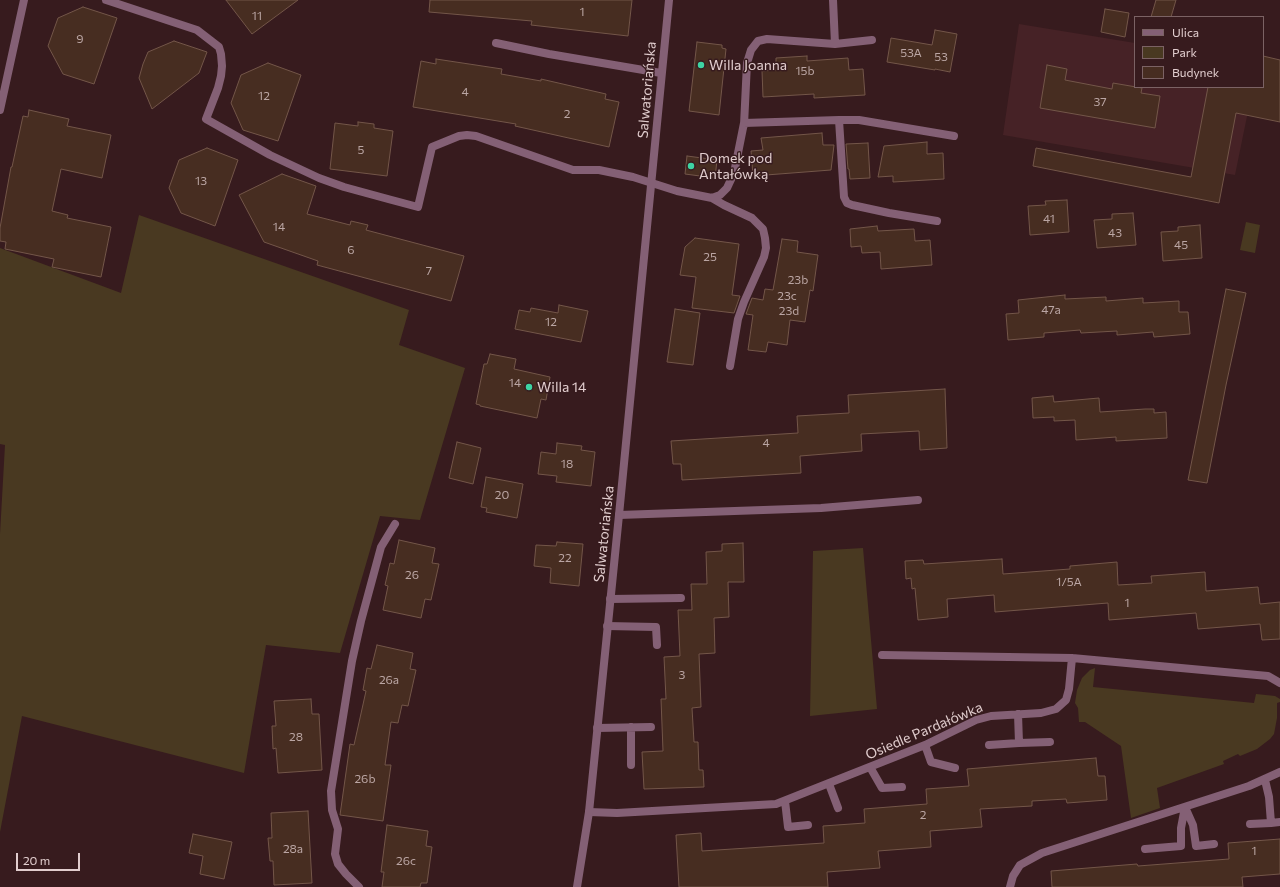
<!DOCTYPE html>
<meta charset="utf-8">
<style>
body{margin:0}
#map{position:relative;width:1280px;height:887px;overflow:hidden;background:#371b1e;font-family:Commissioner,sans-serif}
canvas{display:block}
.legend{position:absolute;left:1134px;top:16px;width:130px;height:72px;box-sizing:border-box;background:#371b1e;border:1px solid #7b6264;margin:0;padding:5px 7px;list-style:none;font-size:12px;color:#e1cdce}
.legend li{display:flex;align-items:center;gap:8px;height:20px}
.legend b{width:20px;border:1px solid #7b6264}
.scale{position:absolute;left:16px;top:853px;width:64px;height:18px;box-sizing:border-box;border:2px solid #e1cdce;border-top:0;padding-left:5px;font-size:12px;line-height:14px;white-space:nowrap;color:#e1cdce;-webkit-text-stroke:3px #371b1e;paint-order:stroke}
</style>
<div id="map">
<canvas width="1280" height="887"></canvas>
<ul class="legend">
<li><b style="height:5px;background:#846075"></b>Ulica</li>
<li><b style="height:11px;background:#493921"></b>Park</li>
<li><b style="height:11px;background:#472d21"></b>Budynek</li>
</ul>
<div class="scale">20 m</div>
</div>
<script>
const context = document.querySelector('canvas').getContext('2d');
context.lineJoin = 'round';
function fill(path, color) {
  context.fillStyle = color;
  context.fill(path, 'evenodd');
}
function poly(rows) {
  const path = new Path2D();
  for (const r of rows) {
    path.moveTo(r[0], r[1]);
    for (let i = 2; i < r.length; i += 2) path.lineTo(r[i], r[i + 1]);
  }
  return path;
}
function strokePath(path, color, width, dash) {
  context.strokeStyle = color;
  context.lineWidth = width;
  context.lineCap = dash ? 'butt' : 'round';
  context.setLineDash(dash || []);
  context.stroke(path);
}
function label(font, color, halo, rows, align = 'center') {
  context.font = font + ' Commissioner,sans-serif';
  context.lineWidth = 3;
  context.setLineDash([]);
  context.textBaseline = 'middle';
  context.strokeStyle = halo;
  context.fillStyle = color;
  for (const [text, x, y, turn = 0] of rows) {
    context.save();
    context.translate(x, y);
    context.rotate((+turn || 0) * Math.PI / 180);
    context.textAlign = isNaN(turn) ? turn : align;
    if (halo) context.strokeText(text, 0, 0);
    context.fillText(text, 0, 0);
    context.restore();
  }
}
fill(poly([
 [1019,24,1135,43,1135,87,1253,87,1235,175,1003,135]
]), '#462226');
fill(poly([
 [139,215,409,310,399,345,465,368,420,520,380,516,340,653,266,645,244,773,22,716,0,832,0,534,5,445,0,444,0,248,121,293],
 [1246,222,1260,225,1255,253,1240,250],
 [863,548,877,709,810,716,813,551],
 [1095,668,1093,687,1254,703,1256,694,1275,696,1280,699,1280,702,1277,703,1277,718,1274,734,1270,739,1257,749,1240,756,1238,754,1223,761,1224,764,1157,788,1160,808,1131,818,1121,746,1085,722,1079,722,1078,708,1075,703,1077,690,1082,678,1090,670]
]), '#493921');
const building = poly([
 [226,0,298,0,252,34,226,0],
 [430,0,632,0,628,36,531,25,532,21,429,12,430,0],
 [1156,0,1176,0,1171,17,1151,17,1156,0],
 [83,7,117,18,94,84,63,74,48,46,58,18,83,7],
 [1105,9,1129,13,1125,37,1101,32,1105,9],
 [935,30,957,34,950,72,935,69,935,70,887,62,891,38,932,45,935,30],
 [174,41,207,52,199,73,152,109,139,78,143,64,148,52,174,41],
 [697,42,722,45,722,48,726,49,719,115,689,111,697,42],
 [807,56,807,61,848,58,849,70,863,69,865,95,814,98,814,94,763,97,762,71,776,70,776,58,807,56],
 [1263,56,1280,60,1280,122,1236,113,1219,203,1033,166,1036,148,1191,177,1208,87,1263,87,1263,56],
 [436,59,502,69,501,74,541,81,541,79,606,94,605,99,619,102,609,147,515,126,516,124,413,107,421,61,436,64,436,59],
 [268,63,301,75,278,141,243,130,231,103,241,75,268,63],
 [1047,65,1067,69,1065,80,1112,89,1113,83,1142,88,1141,93,1160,96,1155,128,1040,108,1047,65],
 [29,110,69,119,67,126,111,135,102,178,61,169,52,211,68,215,67,218,111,227,101,277,52,267,54,259,5,249,6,242,0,241,0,228,11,167,12,167,23,116,28,117,29,110],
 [358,122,374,124,374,128,393,131,387,176,330,169,335,123,358,126,358,122],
 [822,133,823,145,834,145,831,170,753,176,751,151,763,150,761,138,822,133],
 [927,142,927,154,943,153,944,179,893,182,893,176,878,177,884,146,927,142],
 [868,143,870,178,850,179,849,169,848,169,846,144,868,143],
 [207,148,238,160,215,226,181,213,169,188,179,160,207,148],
 [687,156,717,160,715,178,685,174,687,156],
 [282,174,316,186,307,214,350,225,351,221,368,225,366,230,464,256,451,301,317,265,318,261,264,242,239,195,282,174],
 [1067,200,1069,232,1030,235,1028,206,1046,205,1045,201,1067,200],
 [1133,213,1136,245,1097,248,1094,220,1112,219,1112,214,1133,213],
 [1200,225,1202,258,1163,261,1161,232,1178,231,1178,227,1200,225],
 [877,226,878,231,914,229,915,241,930,240,932,265,881,269,880,252,862,253,861,246,851,247,850,229,877,226],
 [695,238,739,244,732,295,740,296,734,313,692,308,696,277,680,275,685,247,695,238],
 [782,239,798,241,797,252,818,255,813,291,810,290,805,322,790,320,787,345,768,342,766,352,748,350,753,315,746,314,752,298,763,300,765,289,773,290,782,239],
 [1226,289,1246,293,1226,385,1207,483,1188,480,1226,289],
 [1065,295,1065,299,1106,297,1106,301,1143,298,1143,303,1179,301,1179,312,1188,312,1190,334,1154,337,1153,332,1117,335,1117,331,1081,333,1080,330,1044,333,1044,337,1008,340,1006,314,1019,313,1018,300,1065,295],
 [559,305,588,311,581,342,515,329,519,310,530,312,531,308,558,313,559,305],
 [675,309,700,313,693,365,667,362,675,309],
 [490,354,516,359,514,369,550,377,546,400,541,399,537,418,480,406,480,405,476,404,484,364,487,364,490,354],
 [945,389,947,448,920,450,919,431,861,434,862,451,800,456,801,473,682,480,681,464,673,464,671,441,798,433,797,416,849,413,848,395,945,389],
 [1053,396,1054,402,1099,398,1100,412,1145,409,1154,409,1154,413,1166,412,1167,438,1116,441,1116,437,1076,440,1075,420,1054,421,1054,417,1033,418,1032,398,1053,396],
 [457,442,481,448,473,484,449,478,457,442],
 [557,443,582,446,581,450,595,452,591,486,556,482,557,476,538,474,541,452,556,454,557,443],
 [486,477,523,484,517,518,486,512,487,508,481,507,486,477],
 [399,540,435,548,432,563,439,564,431,600,425,599,421,618,383,610,388,586,385,585,390,563,394,564,399,540],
 [557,542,583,544,579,586,550,583,551,568,534,566,536,545,556,546,557,542],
 [743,543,744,582,728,582,729,617,714,618,715,653,699,654,701,707,692,708,694,742,698,742,699,770,703,770,704,787,644,789,642,752,663,751,661,699,666,699,664,657,680,656,678,610,692,610,691,584,707,584,706,552,722,551,722,544,743,543],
 [1002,559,1003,574,1070,569,1070,566,1117,562,1118,585,1152,583,1151,576,1205,572,1206,591,1258,587,1260,604,1280,602,1280,639,1262,640,1260,624,1198,629,1196,613,1109,620,1108,603,995,612,994,595,947,599,948,617,918,620,915,588,912,589,911,578,906,579,905,561,923,560,924,564,1002,559],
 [377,645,413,653,410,669,416,670,408,706,402,705,398,723,391,722,385,765,391,765,383,821,340,815,350,744,354,745,366,691,363,690,367,668,371,669,377,645],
 [311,699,312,714,319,714,322,770,278,773,276,748,273,749,272,726,276,726,274,701,311,699],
 [1096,758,1098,776,1105,776,1107,800,1067,803,1066,799,1032,801,1032,806,980,809,982,827,930,831,931,847,878,851,880,868,827,872,828,887,679,887,676,835,701,833,702,851,824,843,823,826,865,823,864,809,927,804,926,789,969,786,967,769,1096,758],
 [308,811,312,883,274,885,273,861,270,861,268,838,272,838,271,813,308,811],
 [387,825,428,831,426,846,432,847,427,883,421,883,420,887,382,887,384,872,381,872,387,825],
 [193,834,232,842,224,879,200,874,203,856,189,853,193,834],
 [1280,839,1280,874,1242,877,1243,887,1052,887,1051,871,1137,864,1138,866,1229,859,1228,843,1280,839]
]);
fill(building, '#472d21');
strokePath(building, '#735649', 1);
strokePath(poly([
 [106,0,197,30,219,47,221,54,222,66,221,76,218,88,206,119,270,155,319,178,344,187,388,199,418,207,432,147,459,136,467,135,476,136,573,170,599,170,633,177,677,191,712,198,720,195,727,188,734,173,744,123,839,120,844,197,847,203,852,205,889,213,937,221],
 [833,0,835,44],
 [496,43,549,54,661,73],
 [0,110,24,0],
 [839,120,859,120,954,136],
 [744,125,747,63,751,50,758,41,767,39,835,44,872,40],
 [712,198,724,205,752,218,763,229,765,238,766,248,764,257,744,302,738,319,730,366],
 [619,515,821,508,918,500],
 [610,599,681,598],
 [607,626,656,627,657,645],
 [882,655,1072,658,1268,676,1280,683],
 [597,728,651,727],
 [1019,743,1050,742],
 [925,745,931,762,955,768],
 [989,745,1019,743,1018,714],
 [631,765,631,727],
 [870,767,882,788,902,787],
 [829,784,838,808],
 [785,801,788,827,808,825],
 [1185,807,1193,825,1196,846,1214,844],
 [589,812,617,813,776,804,925,745,976,720,991,716,1041,713,1056,709,1066,700,1069,689,1072,658],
 [1271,823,1280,822],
 [1250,824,1271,823,1269,797,1265,780],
 [1145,849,1181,846,1181,828,1185,807],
 [359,887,346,874,338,864,335,854,338,829,332,810,331,791,352,661,361,621,381,547,395,524],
 [1010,887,1013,876,1020,865,1042,853,1249,786,1280,772]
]), '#846075', 8);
strokePath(poly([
 [577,887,589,812,619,515,669,0]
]), '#846075', 8);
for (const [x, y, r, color] of [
 [701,65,4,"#3ed4a3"],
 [691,166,4,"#3ed4a3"],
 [529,387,4,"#3ed4a3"]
]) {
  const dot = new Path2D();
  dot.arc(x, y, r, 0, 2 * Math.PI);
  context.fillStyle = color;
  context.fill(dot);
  strokePath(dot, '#371b1e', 1.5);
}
label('12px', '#baa5a3', null, [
 ["1",582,12],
 ["11",257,16],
 ["9",80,39],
 ["53A",911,53],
 ["53",941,57],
 ["15b",805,71],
 ["4",465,92],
 ["12",264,96],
 ["37",1100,102],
 ["2",567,114],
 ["5",361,150],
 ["13",201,181],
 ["41",1049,219],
 ["14",279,227],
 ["43",1115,233],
 ["45",1181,245],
 ["6",351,250],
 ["25",710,257],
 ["7",429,271],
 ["23b",798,280],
 ["23c",787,296],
 ["47a",1051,310],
 ["23d",789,311],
 ["12",551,322],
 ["14",515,383],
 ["4",766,443],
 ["18",567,464],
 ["20",502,495],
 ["22",565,558],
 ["26",412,575],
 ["1/5A",1069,582],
 ["1",1127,603],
 ["3",682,675],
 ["26a",389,680],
 ["28",296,737],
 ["26b",365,779],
 ["2",923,815],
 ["28a",293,849],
 ["1",1254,851],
 ["26c",406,861]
]);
label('14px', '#e1cdce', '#371b1e', [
 ["Willa Joanna",709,65],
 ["Domek pod",699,158],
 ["Antałówką",699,174],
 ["Willa 14",537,387]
], 'left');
label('14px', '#e1cdce', '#371b1e', [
 ["Salwatoriańska",647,90,-85],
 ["Salwatoriańska",604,534,-84],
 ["Osiedle Pardałówka",924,731,-23]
]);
</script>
